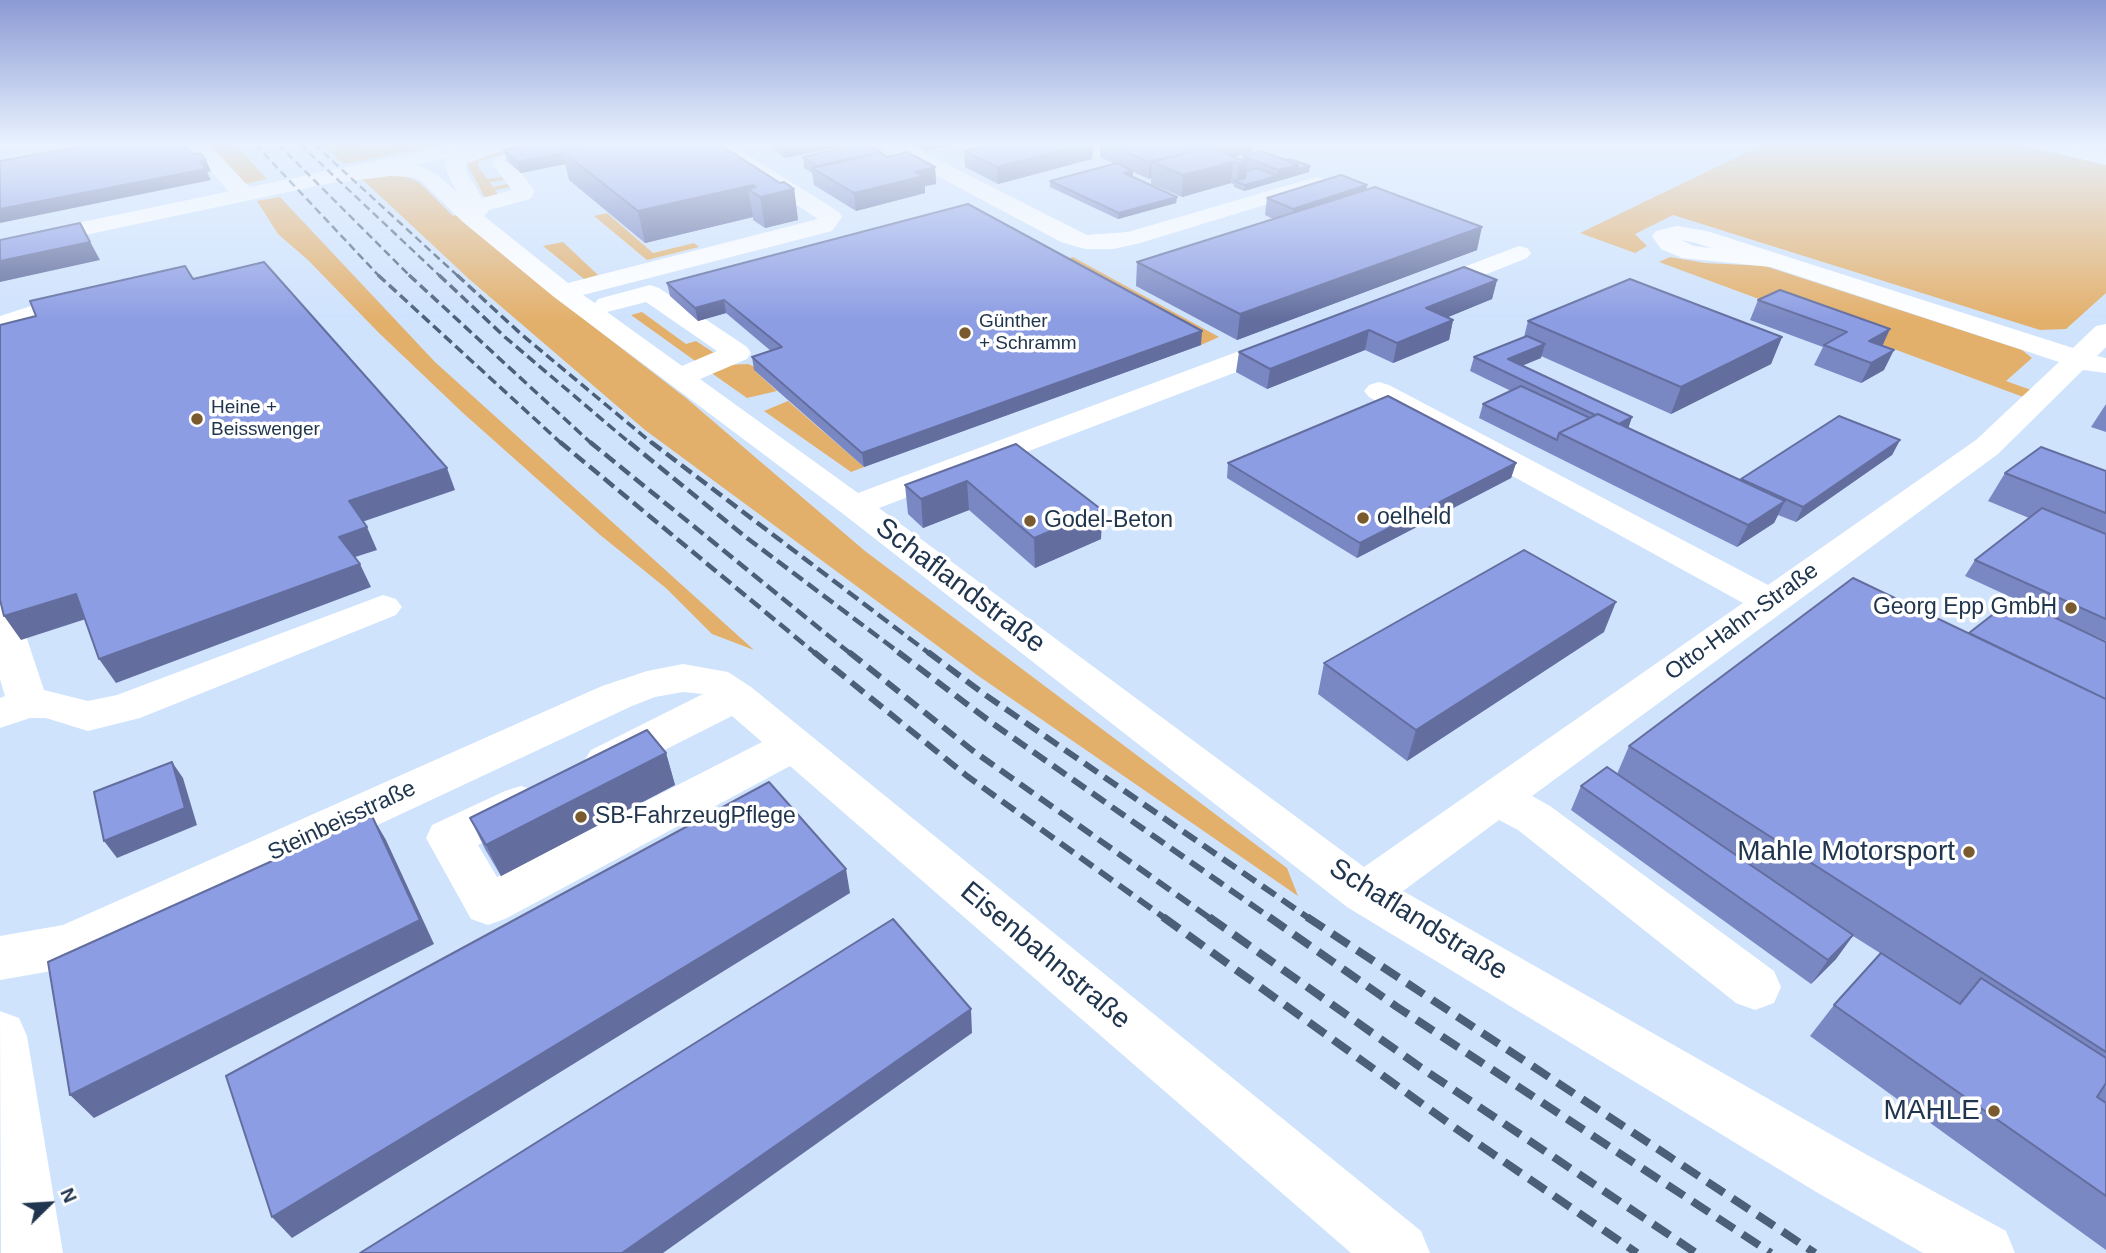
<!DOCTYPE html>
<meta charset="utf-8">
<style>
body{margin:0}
#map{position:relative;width:2106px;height:1253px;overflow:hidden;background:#cfe3fd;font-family:Helvetica,sans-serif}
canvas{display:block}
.north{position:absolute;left:14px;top:1169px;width:70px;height:70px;-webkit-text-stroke:5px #fff;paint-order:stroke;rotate:66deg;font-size:19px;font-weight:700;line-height:28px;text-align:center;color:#20354e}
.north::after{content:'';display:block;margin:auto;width:24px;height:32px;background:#20354e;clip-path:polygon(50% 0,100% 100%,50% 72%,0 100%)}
</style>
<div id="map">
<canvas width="2106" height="1253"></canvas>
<div class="north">N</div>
</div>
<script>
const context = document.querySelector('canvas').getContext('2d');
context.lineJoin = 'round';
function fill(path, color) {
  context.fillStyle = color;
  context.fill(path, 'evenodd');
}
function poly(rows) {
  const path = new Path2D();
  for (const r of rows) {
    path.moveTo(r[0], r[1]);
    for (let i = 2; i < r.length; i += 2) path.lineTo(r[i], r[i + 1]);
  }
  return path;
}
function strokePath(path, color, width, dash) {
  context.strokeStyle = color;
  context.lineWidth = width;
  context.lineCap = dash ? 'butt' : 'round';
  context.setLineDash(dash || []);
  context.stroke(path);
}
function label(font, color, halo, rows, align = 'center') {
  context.font = font + ' Helvetica,sans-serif';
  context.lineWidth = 7;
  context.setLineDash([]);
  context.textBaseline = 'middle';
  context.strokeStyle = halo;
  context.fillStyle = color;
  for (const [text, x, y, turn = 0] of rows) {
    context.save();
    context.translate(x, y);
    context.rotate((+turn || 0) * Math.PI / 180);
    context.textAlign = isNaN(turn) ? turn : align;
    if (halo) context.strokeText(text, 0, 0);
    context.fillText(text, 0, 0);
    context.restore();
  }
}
fill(poly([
 [202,144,235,144,267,179,236,186],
 [322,144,372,145,447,144,343,164],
 [525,144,542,144,480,161,478,165,487,179,502,177,504,180,490,182,493,187,507,184,510,187,495,190,498,195,485,198,466,162],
 [1764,144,2017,144,2106,165,2106,293,2066,329,2040,330,1673,215,1635,234,1647,246,1635,253,1580,233],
 [389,175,403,175,420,183,453,216,460,214,590,324,686,398,865,551,1287,868,1298,896,977,675,645,430,469,279,362,179],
 [280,197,435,362,754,650,712,634,667,589,599,534,463,413,379,333,308,260,278,234,257,201],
 [607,213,653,253,694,243,699,247,647,260,594,216],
 [563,242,598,275,584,279,543,246],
 [1073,257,1219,337,1201,345,1053,263],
 [1670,257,1705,263,1765,266,2022,350,2032,358,2006,381,2034,391,2026,398,1659,262],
 [642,312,686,344,696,341,719,356,698,363,631,315],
 [748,364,760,369,755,371,777,391,747,398,710,372,727,365],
 [788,401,864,467,851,472,764,411]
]), '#e3b06c');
fill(poly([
 [188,144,209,144,252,190,255,195,252,200,236,200,188,144],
 [481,144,511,144,508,148,466,164,467,173,482,198,512,190,492,163,498,156,553,144,592,144,589,148,514,164,534,190,533,194,530,199,489,210,484,216,568,283,818,219,706,144,730,144,839,212,842,217,832,231,583,295,595,303,598,299,650,285,659,288,747,347,751,353,747,359,700,379,858,493,1277,337,1287,335,1297,337,1301,343,1297,349,879,508,1364,867,1743,603,1369,397,1364,391,1369,385,1379,382,1389,385,1768,585,1976,440,2059,362,1771,267,1682,258,1661,249,1652,236,1656,231,1677,226,1707,231,2073,348,2096,326,2106,324,2106,347,2097,356,2106,358,2106,373,2083,370,1998,454,1532,796,1550,806,1774,971,1781,987,1774,1003,1755,1010,1736,1003,1518,830,1499,820,1403,891,1860,1151,2006,1231,2015,1253,1923,1253,1818,1193,1347,907,842,513,554,297,463,222,421,181,413,177,391,176,340,182,333,180,330,176,333,172,340,170,391,164,417,165,435,173,457,192,447,173,445,162,454,153,481,144],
 [1681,240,1696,243,1711,248,1694,246,1681,240],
 [646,302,717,351,682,366,607,312,646,302],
 [882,144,907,144,1087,235,1128,232,1316,177,1323,179,1327,183,1323,187,1140,243,1113,249,1085,249,1061,242,885,148,882,144],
 [1073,144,1100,144,1114,153,1111,157,1104,159,1076,148,1073,144],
 [2033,144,2069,144,2106,153,2106,165,2036,148,2033,144],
 [1519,246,1527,248,1531,253,1527,258,1434,295,1425,298,1416,295,1412,290,1416,285,1519,246],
 [84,289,93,292,97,297,93,302,0,333,0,316,84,289],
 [383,595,396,599,402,607,396,615,140,718,88,731,46,718,30,718,0,728,0,698,5,696,0,679,0,603,13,606,19,615,44,690,88,701,117,695,383,595],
 [683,664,728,672,751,687,1421,1231,1430,1253,1351,1253,790,766,505,919,488,925,471,919,426,838,432,825,505,791,521,786,537,791,544,803,537,815,478,845,497,877,762,742,732,716,621,772,606,777,591,772,584,761,591,750,703,694,683,692,655,697,632,706,87,961,69,968,0,980,0,936,63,925,602,686,647,671,683,664],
 [0,1011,19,1018,27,1036,63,1253,1,1253,0,1011]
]), '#fff');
fill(poly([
 [457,144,496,144,486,150,0,253,0,239,457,144]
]), '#fff');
strokePath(poly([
 [255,144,380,277],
 [278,144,411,277],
 [300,144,441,277],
 [314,144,459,277]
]), '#4b5f79', 2.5, [8, 4.5]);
strokePath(poly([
 [378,275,562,444],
 [409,275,592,444],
 [439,275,506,338,631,444],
 [457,275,521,334,653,444]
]), '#4b5f79', 3.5, [10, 5]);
strokePath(poly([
 [560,442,816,654],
 [590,442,851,654],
 [629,442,747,538,901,654],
 [651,442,930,654]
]), '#4b5f79', 4.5, [13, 6]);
strokePath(poly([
 [814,652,967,776,1166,919],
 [849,652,972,750,1211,919],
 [898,652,992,723,1272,919],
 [928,652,984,694,1310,919]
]), '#4b5f79', 6, [16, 8]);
strokePath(poly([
 [1163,917,1461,1132,1637,1253],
 [1209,917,1420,1067,1696,1253],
 [1269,917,1397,1007,1771,1253],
 [1307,917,1815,1253]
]), '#4b5f79', 8, [20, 10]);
fill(poly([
 [536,144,780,183,794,189,798,220,765,228,753,220,753,217,645,243,569,180,565,164,521,173,507,161,504,150],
 [771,144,844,144,844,146,785,158,772,149],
 [912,144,957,144,926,151],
 [993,144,1093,144,1092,159,998,184,965,167,964,151],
 [1100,144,1253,144,1252,152,1234,157,1242,160,1243,156,1286,160,1310,166,1309,172,1244,191,1234,187,1234,185,1231,183,1182,197,1151,184,1151,178,1149,179,1133,172,1133,176,1132,177,1177,197,1176,203,1118,219,1050,187,1050,181,1115,164,1100,157],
 [881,153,888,157,935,167,936,184,925,186,925,193,856,211,814,185,812,173,804,168,803,157],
 [1367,185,1367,189,1477,250,1237,340,1136,286,1137,262,1273,219,1265,215,1267,198],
 [1497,280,1492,299,1447,317,1453,320,1449,340,1393,363,1365,350,1267,389,1236,372,1239,352],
 [667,283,1201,345,864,467,754,370,752,357,771,351,726,313,698,321,670,296],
 [1758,300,1882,346,1884,370,1861,383,1814,365,1823,347,1750,320],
 [1528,321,1782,337,1771,364,1671,414,1541,356,1541,358,1522,365,1632,417,1628,428,1741,480,1741,479,1900,440,1892,455,1796,522,1778,515,1774,523,1737,547,1479,418,1483,404,1511,391,1470,371,1474,357,1524,337],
 [2106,404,2106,432,2091,427],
 [1016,444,1102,510,1101,539,1035,568,969,510,923,528,908,514,905,485],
 [1228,463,1516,463,1511,478,1357,558,1227,478],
 [2106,471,2106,641,1965,576,1975,560,2029,518,1988,501,2005,473],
 [1604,632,1407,761,1318,694,1324,663],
 [1969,633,2106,642,2106,1250,1810,1036,1834,1005,1880,953,1853,936,1836,959,1811,984,1571,810,1581,786,1617,774,1629,746],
 [666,753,675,785,501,876,485,849,470,818]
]), '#7987c3');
fill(poly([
 [783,144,844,144,844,146,785,158],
 [926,144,957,144,926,151],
 [1088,144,1093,144,1092,159,998,184,997,167],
 [1222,144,1253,144,1252,152,1175,172,1152,162,1151,178,1149,179,1149,162],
 [562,153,565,164,521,173,517,162],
 [206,160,211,171,207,172,211,180,0,223,0,209],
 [1233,162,1231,183,1182,197,1183,175],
 [1247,162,1244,184,1237,182,1239,164],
 [1298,165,1310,166,1309,172,1244,191,1245,185,1277,176,1278,170],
 [935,167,936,184,925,186,925,193,856,211,854,193,915,172],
 [1133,171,1133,176,1123,179,1124,173],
 [753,185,754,193,748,189,753,217,645,243,638,211],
 [1367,185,1364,203,1291,227,1293,209],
 [794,189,798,220,765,228,760,197],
 [1177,197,1176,203,1118,219,1119,213],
 [80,223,100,260,0,282,0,261],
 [1482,227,1477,250,1237,340,1240,314],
 [1497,280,1492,299,1422,328,1426,308],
 [724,300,726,313,698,321,695,308],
 [1453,320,1449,340,1393,363,1397,343],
 [1890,329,1881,349,1869,341],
 [1369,330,1365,350,1267,389,1270,369],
 [1202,331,1201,345,864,467,862,453],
 [1782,337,1771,364,1671,414,1681,387],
 [1545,344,1541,358,1505,373,1508,359],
 [1894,350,1884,370,1861,383,1871,363],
 [1632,417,1627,432,1616,425],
 [1900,440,1892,455,1796,522,1803,507],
 [1516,463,1511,478,1357,558,1360,543],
 [447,468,455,490,359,523,349,501],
 [967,481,969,510,923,528,921,499],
 [1785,501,1774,523,1737,547,1748,525],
 [1102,510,1101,539,1035,568,1034,538],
 [367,527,377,550,349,559,339,537],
 [360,564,371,587,116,683,99,659],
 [76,594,92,617,21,640,4,616],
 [1616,602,1604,632,1407,761,1416,730],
 [666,753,675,785,501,876,486,845],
 [172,762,183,778,197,825,117,858,104,841],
 [372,816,386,840,434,944,94,1118,70,1095],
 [846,869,850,893,292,1238,272,1217],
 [1853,935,1836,959,1811,984,1828,960],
 [971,1009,972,1033,663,1253,622,1253]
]), '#636e9f');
const building = poly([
 [93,144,183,144,194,154,200,153,206,160,200,161,206,169,0,209,0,161,93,144],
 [536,144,597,144,562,151,562,153,517,162,504,150,536,144],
 [596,144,719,144,780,183,784,182,794,189,760,197,748,189,756,187,753,185,638,211,562,151,596,144],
 [862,144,866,144,881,152,818,166,803,157,862,144],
 [993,144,1088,144,997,167,964,151,993,144],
 [1107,144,1222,144,1149,162,1107,144],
 [1209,147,1247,162,1239,164,1233,162,1183,175,1152,162,1209,147],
 [1262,151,1298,165,1278,170,1243,156,1262,151],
 [907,152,935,167,915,172,924,176,854,193,812,168,880,153,888,157,907,152],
 [1290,159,1310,166,1297,170,1298,165,1286,160,1290,159],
 [1117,163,1133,171,1124,173,1177,197,1119,213,1050,181,1117,163],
 [1257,168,1277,176,1245,185,1234,181,1245,178,1246,171,1257,168],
 [1341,175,1367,185,1293,209,1267,198,1341,175],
 [1375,187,1482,227,1240,314,1137,262,1375,187],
 [968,204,1202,331,862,453,752,357,782,347,724,300,695,308,667,283,968,204],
 [80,223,90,242,0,261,0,240,80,223],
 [264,262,447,468,349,501,367,527,339,537,360,564,99,659,76,594,4,616,0,600,0,325,36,316,30,301,185,266,193,279,264,262],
 [1464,267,1497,280,1426,308,1453,320,1397,343,1369,330,1270,369,1239,352,1464,267],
 [1630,279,1782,337,1681,387,1528,321,1630,279],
 [1780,290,1890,329,1869,341,1894,350,1871,363,1824,345,1847,332,1758,300,1780,290],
 [1527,336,1545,344,1508,359,1632,417,1619,424,1598,414,1595,415,1474,357,1527,336],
 [1521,386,1590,418,1559,433,1557,440,1483,404,1521,386],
 [1388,396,1516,463,1360,543,1228,463,1388,396],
 [1598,414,1785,501,1748,525,1559,433,1598,414],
 [1839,416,1900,440,1803,507,1741,479,1839,416],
 [1016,444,1102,510,1034,538,967,481,921,499,905,485,1016,444],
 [2041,447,2106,471,2106,513,2005,473,2041,447],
 [2042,508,2106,534,2106,619,1975,560,2042,508],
 [1524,550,1616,602,1416,730,1324,663,1524,550],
 [1853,578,2106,699,2106,1052,1629,746,1853,578],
 [2014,598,2106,642,2106,699,1969,633,2014,598],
 [647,730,666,753,486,845,470,818,647,730],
 [172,762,185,808,104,841,94,792,172,762],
 [1607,767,1853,935,1828,960,1581,786,1607,767],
 [769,782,846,869,272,1217,226,1076,769,782],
 [372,816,420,920,70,1095,48,962,372,816],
 [893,919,971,1009,622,1253,360,1253,893,919],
 [1881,953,1960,1004,1981,978,2106,1058,2106,1083,2097,1097,2106,1103,2106,1196,1834,1005,1881,953]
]);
fill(building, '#8d9de3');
strokePath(building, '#636e9f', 2);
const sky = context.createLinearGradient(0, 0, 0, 320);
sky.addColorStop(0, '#8b9ad4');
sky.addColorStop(0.45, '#e9f2fe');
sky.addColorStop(1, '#e9f2fe00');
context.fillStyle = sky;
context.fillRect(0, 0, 2106, 320);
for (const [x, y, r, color] of [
 [965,333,7,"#7a5b30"],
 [197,419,7,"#7a5b30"],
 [1363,518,7,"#7a5b30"],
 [1030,521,7,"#7a5b30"],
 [2071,608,7,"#7a5b30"],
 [581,817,7,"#7a5b30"],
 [1969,852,7,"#7a5b30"],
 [1994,1111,7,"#7a5b30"]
]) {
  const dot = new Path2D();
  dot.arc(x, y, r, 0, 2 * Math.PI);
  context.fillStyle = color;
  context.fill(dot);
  strokePath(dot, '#fff', 2.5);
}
label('19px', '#20354e', '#fff', [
 ["Günther",979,322],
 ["+ Schramm",979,344],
 ["Heine +",211,408],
 ["Beisswenger",211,430]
], 'left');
label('23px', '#20354e', '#fff', [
 ["oelheld",1377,518],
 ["Godel-Beton",1044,521],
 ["Georg Epp GmbH",2057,608,"right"],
 ["SB-FahrzeugPflege",595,817]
], 'left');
label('23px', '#20354e', '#fff', [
 ["Otto-Hahn-Straße",1742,622,-36],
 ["Steinbeisstraße",342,821,-25]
]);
label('28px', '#20354e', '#fff', [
 ["Schaflandstraße",960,586,37],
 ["Schaflandstraße",1418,920,32],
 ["Eisenbahnstraße",1045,956,40]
]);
label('28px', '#20354e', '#fff', [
 ["Mahle Motorsport",1955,852],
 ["MAHLE",1980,1111]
], 'right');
</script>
